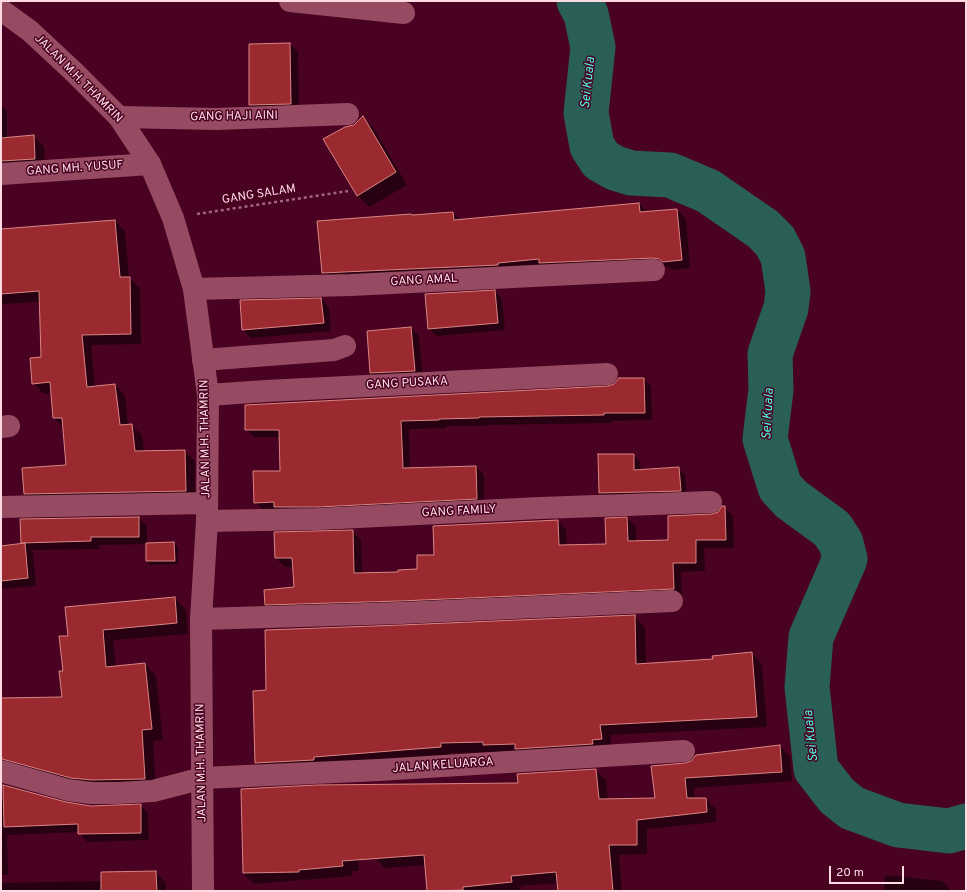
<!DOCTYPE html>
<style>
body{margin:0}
#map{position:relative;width:967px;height:892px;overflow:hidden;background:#4a0222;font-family:Overpass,sans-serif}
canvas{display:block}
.frame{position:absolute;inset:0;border:2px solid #fedae2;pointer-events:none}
.scale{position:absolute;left:829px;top:866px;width:75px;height:18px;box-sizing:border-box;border:2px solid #fedae2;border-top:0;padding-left:5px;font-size:12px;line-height:14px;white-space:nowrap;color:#fedae2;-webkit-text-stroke:3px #4a0222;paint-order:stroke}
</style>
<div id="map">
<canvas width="967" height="892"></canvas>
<div class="frame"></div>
<div class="scale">20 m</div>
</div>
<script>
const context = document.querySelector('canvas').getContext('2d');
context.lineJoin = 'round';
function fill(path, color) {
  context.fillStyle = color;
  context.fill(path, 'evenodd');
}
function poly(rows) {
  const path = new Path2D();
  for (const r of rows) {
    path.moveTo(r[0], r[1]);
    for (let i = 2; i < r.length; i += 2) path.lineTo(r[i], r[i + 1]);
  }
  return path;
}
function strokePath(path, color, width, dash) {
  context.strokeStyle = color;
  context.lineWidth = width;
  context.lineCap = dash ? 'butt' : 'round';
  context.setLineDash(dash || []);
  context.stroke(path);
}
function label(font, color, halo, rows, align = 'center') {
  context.font = font + ' Overpass,sans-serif';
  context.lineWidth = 3;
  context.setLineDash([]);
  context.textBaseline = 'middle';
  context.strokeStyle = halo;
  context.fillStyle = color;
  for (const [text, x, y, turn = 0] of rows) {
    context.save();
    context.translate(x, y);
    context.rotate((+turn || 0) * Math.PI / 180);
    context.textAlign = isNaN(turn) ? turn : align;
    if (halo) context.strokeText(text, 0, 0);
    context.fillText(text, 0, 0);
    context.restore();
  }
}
fill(poly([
 [290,44,298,52,299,111,258,113,250,105],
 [1,106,7,111,7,138,33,136,44,147,45,169,1,172],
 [363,118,374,129,407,185,369,207,357,195,355,126],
 [639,204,648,213,677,210,686,219,690,268,672,270,669,267,663,266,332,281,323,273,413,216,453,213,460,220],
 [115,221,125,231,129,278,140,288,141,344,91,345,95,387,115,385,125,395,128,425,131,425,142,435,144,451,184,451,195,461,195,501,36,504,25,494,67,466,64,428,54,418,52,393,44,394,33,383,42,358,40,302,1,304,1,230],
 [115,395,118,395,121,430,119,430],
 [495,291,502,299,505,330,437,336,429,329],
 [321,299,329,307,331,331,251,338,243,330],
 [411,328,419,336,423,379,379,381,371,373],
 [643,379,651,386,652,420,611,421,611,423,486,425,486,426,446,426,446,428,409,429,410,469,476,467,484,475,484,506,263,510,255,502,281,472,280,437,254,437,246,429,608,387],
 [599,455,634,455,640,462,641,471,678,468,685,475,687,497,607,500,600,493],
 [724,507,733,516,734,548,704,548,705,571,681,572,682,598,409,609,275,613,266,604,295,588,294,567,285,567,276,558,352,531,361,540,362,573,399,573,418,570,435,556,558,521,566,530,567,546,607,545,606,519,627,518,636,527,636,542,669,541,712,515,719,513],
 [139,518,147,526,147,544,174,543,178,547,178,564,151,565,147,561,147,544,99,545,99,549,30,550,33,552,36,586,1,589,1,547,24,545,22,542],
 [175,598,186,610,188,634,113,640,116,667,145,664,156,676,163,740,153,741,156,790,104,791,1,768,1,699,63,698,64,672,69,637],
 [634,616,645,627,646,664,714,660,752,654,762,664,767,727,610,735,612,750,451,753,451,757,266,773,256,763,267,691],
 [780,746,790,756,792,781,694,788,695,799,705,799,716,809,716,822,647,829,647,854,619,855,622,891,559,891,558,883,521,886,521,891,428,891,426,865,385,868,358,839,359,871,352,871,352,876,254,884,244,874,242,790,519,784,595,770,606,780,608,800,656,799,685,764,692,762,696,756],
 [1,801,91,806,140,805,148,813,149,840,87,842,79,832,7,835,8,875,1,875],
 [156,872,166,883,166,891,2,891,1,883,102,881],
 [885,875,942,881,950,889,950,891,884,891]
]), '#0007');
strokePath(poly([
 [579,1,586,14,593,47,586,113,592,146,601,160,615,168,631,173,670,175,708,191,763,229,775,241,783,257,788,291,786,308,770,354,771,390,765,439,780,487,791,499,832,529,841,543,845,559,811,637,807,687,816,769,837,796,852,808,898,825,949,831,966,826]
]), '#295f57', 45);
const building = poly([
 [290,43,291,104,249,105,249,44,290,43],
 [363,116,396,172,357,196,323,139,345,127,354,125,363,116],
 [34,135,35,159,1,161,1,138,34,135],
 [639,203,640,212,677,209,682,260,663,262,659,259,653,258,539,263,539,259,498,263,498,265,322,273,317,221,411,214,412,215,453,212,454,220,639,203],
 [115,220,120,277,130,277,131,334,82,335,87,387,115,384,120,425,132,424,135,451,185,450,186,491,24,494,22,468,66,465,62,418,53,418,50,382,32,384,30,358,41,357,39,291,1,294,1,229,115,220],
 [495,290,498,323,428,329,425,294,495,290],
 [321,298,324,323,242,330,240,300,321,298],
 [411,327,415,371,370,373,367,331,411,327],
 [619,378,644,378,645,413,604,413,604,415,479,417,479,418,439,419,439,420,401,421,403,468,476,466,477,499,318,507,274,507,274,502,254,503,253,471,280,471,279,430,245,430,245,405,608,386,614,384,619,378],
 [598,454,634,454,634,470,679,467,681,491,599,493,598,454],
 [722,506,725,506,726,540,696,540,696,563,673,563,674,589,400,601,265,605,264,590,294,587,292,558,275,558,274,532,353,530,354,573,398,572,398,570,417,569,417,555,434,555,433,526,558,520,559,545,606,544,605,518,627,517,628,541,668,540,668,516,712,514,718,512,722,506],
 [139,517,139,537,91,537,91,541,21,543,20,519,139,517],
 [174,542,175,561,146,561,146,543,174,542],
 [25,543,28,578,1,581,1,546,25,543],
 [175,597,177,623,103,630,106,667,145,663,152,729,142,730,145,779,92,780,71,778,2,759,2,757,1,757,1,698,62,697,59,671,63,671,59,636,68,636,65,607,175,597],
 [635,615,636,664,713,659,712,656,752,652,757,717,600,725,602,739,592,740,593,744,515,749,515,744,483,745,483,742,441,743,441,747,314,757,314,760,255,763,253,691,266,690,265,630,401,625,635,615],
 [780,745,782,772,685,778,687,798,706,798,707,812,637,820,637,845,609,845,613,891,558,891,556,872,511,876,512,882,463,887,463,890,427,891,424,855,342,861,343,866,299,870,299,872,243,873,241,789,316,785,518,783,517,774,596,769,599,799,655,798,651,766,685,763,691,761,696,755,780,745],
 [3,785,66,802,91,806,141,804,141,833,78,834,78,824,4,827,3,785],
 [156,871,157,891,101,891,101,872,156,871]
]);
fill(building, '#9a2930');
strokePath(building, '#da8683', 1);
strokePath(poly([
 [197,214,348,191]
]), '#9f697d', 2.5, [3, 3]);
strokePath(poly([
 [290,1,404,13],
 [119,117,217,119,348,114],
 [1,174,150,164],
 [194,289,351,285,654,270],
 [203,360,334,350,345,346],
 [208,395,266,391,607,374],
 [1,427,9,426],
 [1,507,207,503],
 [207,521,318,519,540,508,711,502],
 [201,619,400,613,672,601],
 [1,771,68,790,91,793,117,793,153,791,203,778,379,770,684,751]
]), '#974b62', 22);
strokePath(poly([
 [1,10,30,31,74,72,119,117,150,164,173,218,194,289,208,395,207,521,201,619,203,891]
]), '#974b62', 22);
label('12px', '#fedae2', '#4a0222', [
 ["JALAN M.H. THAMRIN",78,79,45],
 ["GANG HAJI AINI",234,117,-1],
 ["GANG MH. YUSUF",75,169,-4],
 ["GANG SALAM",259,195,-9],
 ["GANG AMAL",424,281,-3],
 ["GANG PUSAKA",407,384,-3],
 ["JALAN M.H. THAMRIN",206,439,-91],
 ["GANG FAMILY",459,512,-3],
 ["JALAN M.H. THAMRIN",202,763,-91],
 ["JALAN KELUARGA",443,766,-4]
]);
label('italic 13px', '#4efbe4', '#4a0222', [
 ["Sei Kuala",589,83,-84],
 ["Sei Kuala",769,414,-87],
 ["Sei Kuala",812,736,-96]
]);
</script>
